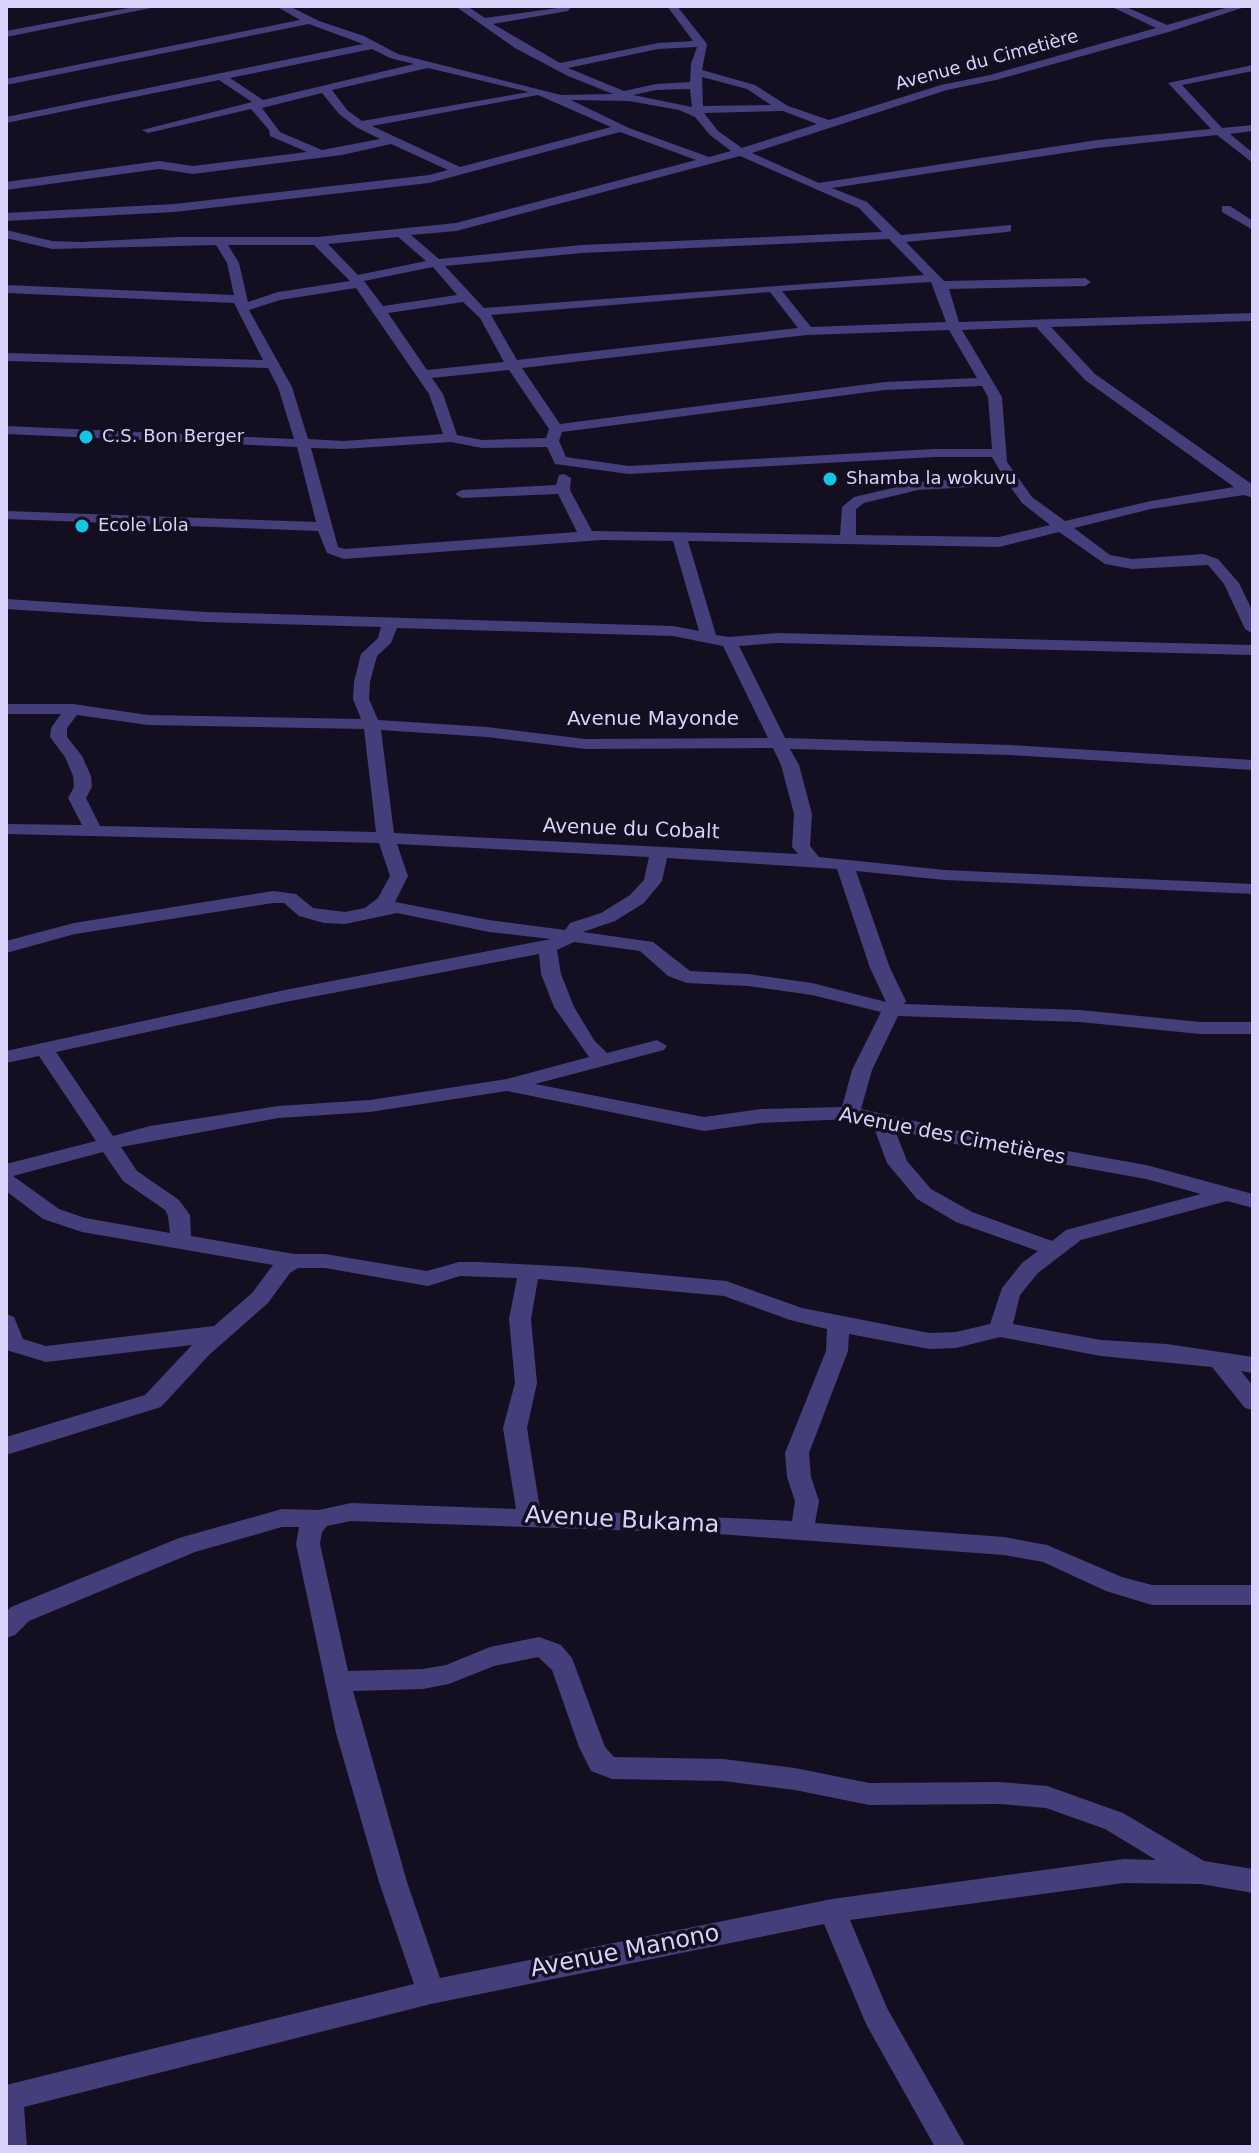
<!DOCTYPE html>
<meta charset="utf-8">
<style>
body{margin:0}
#map{position:relative;width:1259px;height:2153px;overflow:hidden;background:#130f20;font-family:"DejaVu Sans",sans-serif}
canvas{display:block}
.frame{position:absolute;inset:0;border:8px solid #d9d2fb;pointer-events:none}
</style>
<div id="map">
<canvas width="1259" height="2153"></canvas>
<div class="frame"></div>
</div>
<script>
const context = document.querySelector('canvas').getContext('2d');
context.lineJoin = 'round';
function poly(rows) {
  const path = new Path2D();
  for (const r of rows) {
    path.moveTo(r[0], r[1]);
    for (let i = 2; i < r.length; i += 2) path.lineTo(r[i], r[i + 1]);
  }
  return path;
}
function fill(path, color) {
  context.fillStyle = color;
  context.fill(path, 'evenodd');
}
function strokePath(path, color, width, dash) {
  context.strokeStyle = color;
  context.lineWidth = width;
  context.lineCap = dash ? 'butt' : 'round';
  context.setLineDash(dash || []);
  context.stroke(path);
}
function label(font, color, halo, rows, align = 'center') {
  context.font = font + ' "DejaVu Sans",sans-serif';
  context.lineWidth = 7;
  context.setLineDash([]);
  context.textBaseline = 'middle';
  context.strokeStyle = halo;
  context.fillStyle = color;
  for (const [text, x, y, turn = 0] of rows) {
    context.save();
    context.translate(x, y);
    context.rotate((+turn || 0) * Math.PI / 180);
    context.textAlign = isNaN(turn) ? turn : align;
    if (halo) context.strokeText(text, 0, 0);
    context.fillText(text, 0, 0);
    context.restore();
  }
}
fill(poly([
 [139,6,161,6,6,37,6,31,139,6],
 [276,6,289,6,319,21,364,36,398,54,561,95,613,94,568,76,515,48,455,6,467,6,485,18,572,6,568,11,493,24,560,63,658,43,693,41,667,6,677,6,707,44,702,70,755,85,788,106,829,120,941,85,990,75,1156,28,1110,6,1124,6,1167,25,1232,6,1248,6,1172,31,996,80,947,90,752,153,819,183,1097,140,1211,129,1168,83,1253,65,1253,71,1182,85,1222,128,1253,125,1253,131,1230,134,1253,153,1253,163,1217,135,1097,148,832,188,867,202,901,235,1011,225,1011,231,1007,232,906,242,944,281,1085,278,1091,282,1085,286,949,289,959,322,1253,313,1253,321,1051,327,1095,374,1253,485,1253,498,1244,495,1151,509,1074,528,1110,555,1132,559,1203,554,1218,559,1239,583,1253,612,1253,634,1245,629,1224,584,1208,565,1132,569,1105,564,1059,532,999,547,688,541,716,635,729,637,778,633,1253,645,1253,655,778,643,739,646,785,738,1010,745,1253,760,1253,770,1010,755,790,749,799,765,812,814,810,846,819,857,945,870,1253,884,1253,894,945,880,856,871,890,968,906,1001,904,1004,1080,1010,1200,1022,1253,1022,1253,1034,1200,1034,1080,1022,898,1016,872,1070,861,1109,973,1134,1146,1165,1253,1194,1253,1208,1227,1201,1081,1240,1038,1273,1020,1295,1013,1324,1101,1340,1167,1344,1253,1357,1253,1373,1241,1371,1253,1386,1253,1410,1245,1408,1212,1367,1101,1356,1000,1337,956,1348,929,1349,849,1334,848,1351,809,1453,811,1477,819,1501,815,1523,1004,1537,1047,1545,1122,1577,1152,1585,1253,1585,1253,1605,1152,1605,1106,1591,1043,1562,1004,1555,704,1533,351,1521,327,1526,322,1532,320,1544,348,1671,423,1669,446,1665,490,1647,539,1637,561,1645,572,1658,605,1747,614,1757,723,1759,795,1768,869,1783,1000,1782,1047,1786,1123,1813,1204,1861,1253,1869,1253,1893,1201,1884,1124,1883,850,1920,887,2008,966,2147,935,2147,866,2024,824,1924,431,2004,24,2107,27,2147,6,2147,6,2085,414,1984,379,1882,336,1733,296,1544,299,1527,282,1527,195,1552,29,1621,15,1635,6,1638,6,1612,11,1607,179,1538,282,1509,319,1510,351,1503,516,1509,503,1428,515,1383,509,1319,517,1278,460,1276,428,1286,325,1268,298,1268,290,1273,268,1303,209,1355,161,1407,6,1455,6,1437,145,1395,192,1345,46,1362,6,1350,6,1314,14,1317,23,1339,46,1346,214,1326,252,1293,273,1265,82,1232,43,1219,6,1191,6,1164,96,1141,39,1056,6,1063,6,1051,285,990,551,939,489,932,397,913,345,924,324,923,299,916,284,903,273,903,75,934,6,953,6,941,74,923,273,891,296,894,313,908,345,912,365,908,378,898,390,876,379,843,6,834,6,824,82,825,68,798,74,787,73,776,65,757,50,737,51,728,61,714,6,714,6,704,73,704,148,715,361,719,353,699,354,682,361,654,378,638,381,627,206,622,6,609,6,599,206,612,673,626,699,631,673,541,602,540,344,559,327,553,318,531,6,519,6,511,316,522,297,447,6,434,6,426,294,439,278,387,268,368,6,361,6,353,263,360,234,303,6,293,6,285,234,295,227,263,216,245,52,249,6,238,6,230,52,241,81,242,178,237,317,237,456,223,696,160,620,132,429,183,174,212,6,221,6,213,174,204,429,175,448,170,391,144,342,155,193,174,159,169,6,190,6,182,159,161,193,166,307,152,270,136,269,130,251,109,148,133,142,130,252,102,219,80,6,123,6,117,363,44,309,24,6,85,6,79,300,20,276,6],
 [697,47,691,64,690,82,656,84,624,91,568,68,658,49,697,47],
 [372,49,390,58,414,64,263,100,230,78,372,49],
 [428,68,529,92,362,121,347,110,332,90,428,68],
 [702,77,747,89,771,105,703,106,702,77],
 [690,89,692,107,633,95,656,90,690,89],
 [322,93,339,114,356,127,380,139,322,150,280,132,262,108,322,93],
 [538,95,611,127,460,167,372,126,538,95],
 [571,100,629,101,679,110,695,117,710,135,731,151,709,157,629,128,571,100],
 [783,111,817,124,742,148,718,131,704,113,783,111],
 [740,156,859,208,882,232,582,245,439,259,411,235,456,231,740,156],
 [398,237,426,261,358,275,328,244,398,237],
 [889,239,924,275,484,308,445,266,582,253,889,239],
 [228,245,314,245,350,281,278,292,248,302,239,263,228,245],
 [433,267,457,295,383,306,364,281,433,267],
 [931,282,946,322,811,327,782,291,931,282],
 [356,288,429,394,443,434,343,441,308,439,292,387,249,310,280,300,356,288],
 [770,292,798,328,517,360,491,315,770,292],
 [463,302,480,318,504,362,427,370,388,313,463,302],
 [1036,327,1085,380,1234,487,1151,501,1065,521,1032,497,1007,462,1002,397,962,330,1036,327],
 [949,330,977,378,885,382,560,424,522,368,807,335,949,330],
 [509,370,549,429,546,438,482,440,457,435,443,394,432,378,509,370],
 [982,386,988,397,992,449,934,449,629,466,566,457,559,441,562,432,885,390,982,386],
 [451,442,482,448,547,447,555,464,629,474,934,457,992,457,1003,476,918,482,854,497,842,507,840,535,592,531,570,490,571,478,564,474,559,475,556,485,462,490,455,494,462,498,558,494,577,532,345,549,338,547,311,448,343,449,451,442],
 [1009,485,1022,503,1050,525,999,537,856,535,856,509,864,503,918,490,1009,485],
 [397,628,673,636,723,646,768,738,585,739,487,727,378,720,369,699,370,682,377,656,391,643,397,628],
 [77,715,148,725,364,729,376,832,100,826,86,798,92,787,91,776,82,756,67,737,67,728,77,715],
 [381,730,487,737,585,749,773,748,781,765,794,814,792,847,798,854,394,833,381,730],
 [397,844,649,857,644,880,630,895,601,913,570,923,565,930,489,920,395,902,408,876,397,844],
 [667,858,837,869,870,968,886,1002,812,983,748,974,690,971,653,942,583,932,615,921,644,903,662,881,667,858],
 [574,942,640,951,668,976,687,983,748,986,812,995,881,1012,852,1070,842,1107,761,1109,704,1117,535,1084,664,1050,667,1046,657,1040,607,1053,594,1040,574,1007,561,974,557,950,574,942],
 [539,954,541,974,554,1007,589,1057,507,1079,370,1100,278,1106,150,1126,113,1136,56,1052,285,1002,539,954],
 [507,1091,704,1131,761,1123,850,1119,873,1125,887,1163,917,1199,956,1222,1038,1251,1022,1263,1002,1288,990,1324,956,1332,929,1333,802,1308,726,1281,577,1267,479,1262,459,1262,427,1271,325,1254,294,1254,191,1236,190,1215,179,1200,137,1171,121,1147,278,1118,370,1112,507,1091],
 [895,1130,973,1148,1146,1179,1201,1194,1066,1230,1052,1241,972,1212,931,1189,907,1161,895,1130],
 [103,1152,123,1181,165,1210,168,1216,170,1233,85,1218,59,1209,13,1176,103,1152],
 [538,1279,724,1296,790,1320,827,1329,826,1351,785,1453,787,1477,795,1501,792,1521,540,1509,527,1428,537,1383,531,1319,538,1279],
 [538,1657,552,1670,579,1747,591,1771,612,1779,723,1781,795,1790,869,1805,1000,1804,1046,1808,1105,1829,1156,1860,1124,1859,832,1899,440,1978,407,1882,353,1691,423,1689,449,1684,494,1666,538,1657],
 [1222,206,1230,206,1253,221,1253,230,1222,212,1222,206]
]), '#443e7a');
for (const [x, y, r, color] of [
 [86,437,8,"#16c5e3"],
 [830,479,8,"#16c5e3"],
 [82,526,8,"#16c5e3"]
]) {
  const dot = new Path2D();
  dot.arc(x, y, r, 0, 2 * Math.PI);
  context.fillStyle = color;
  context.fill(dot);
  strokePath(dot, '#130f20', 3);
}
label('18px', '#d9d2fb', '#130f20', [
 ["Avenue du Cimetière",987,61,-15]
]);
label('18px', '#d9d2fb', '#130f20', [
 ["C.S. Bon Berger",102,437],
 ["Shamba la wokuvu",846,479],
 ["Ecole Lola",98,526]
], 'left');
label('20px', '#d9d2fb', '#130f20', [
 ["Avenue Mayonde",653,720],
 ["Avenue du Cobalt",631,830,2],
 ["Avenue des Cimetières",952,1137,11]
]);
label('24px', '#d9d2fb', '#130f20', [
 ["Avenue Bukama",622,1521,3],
 ["Avenue Manono",625,1952,-11]
]);
</script>
